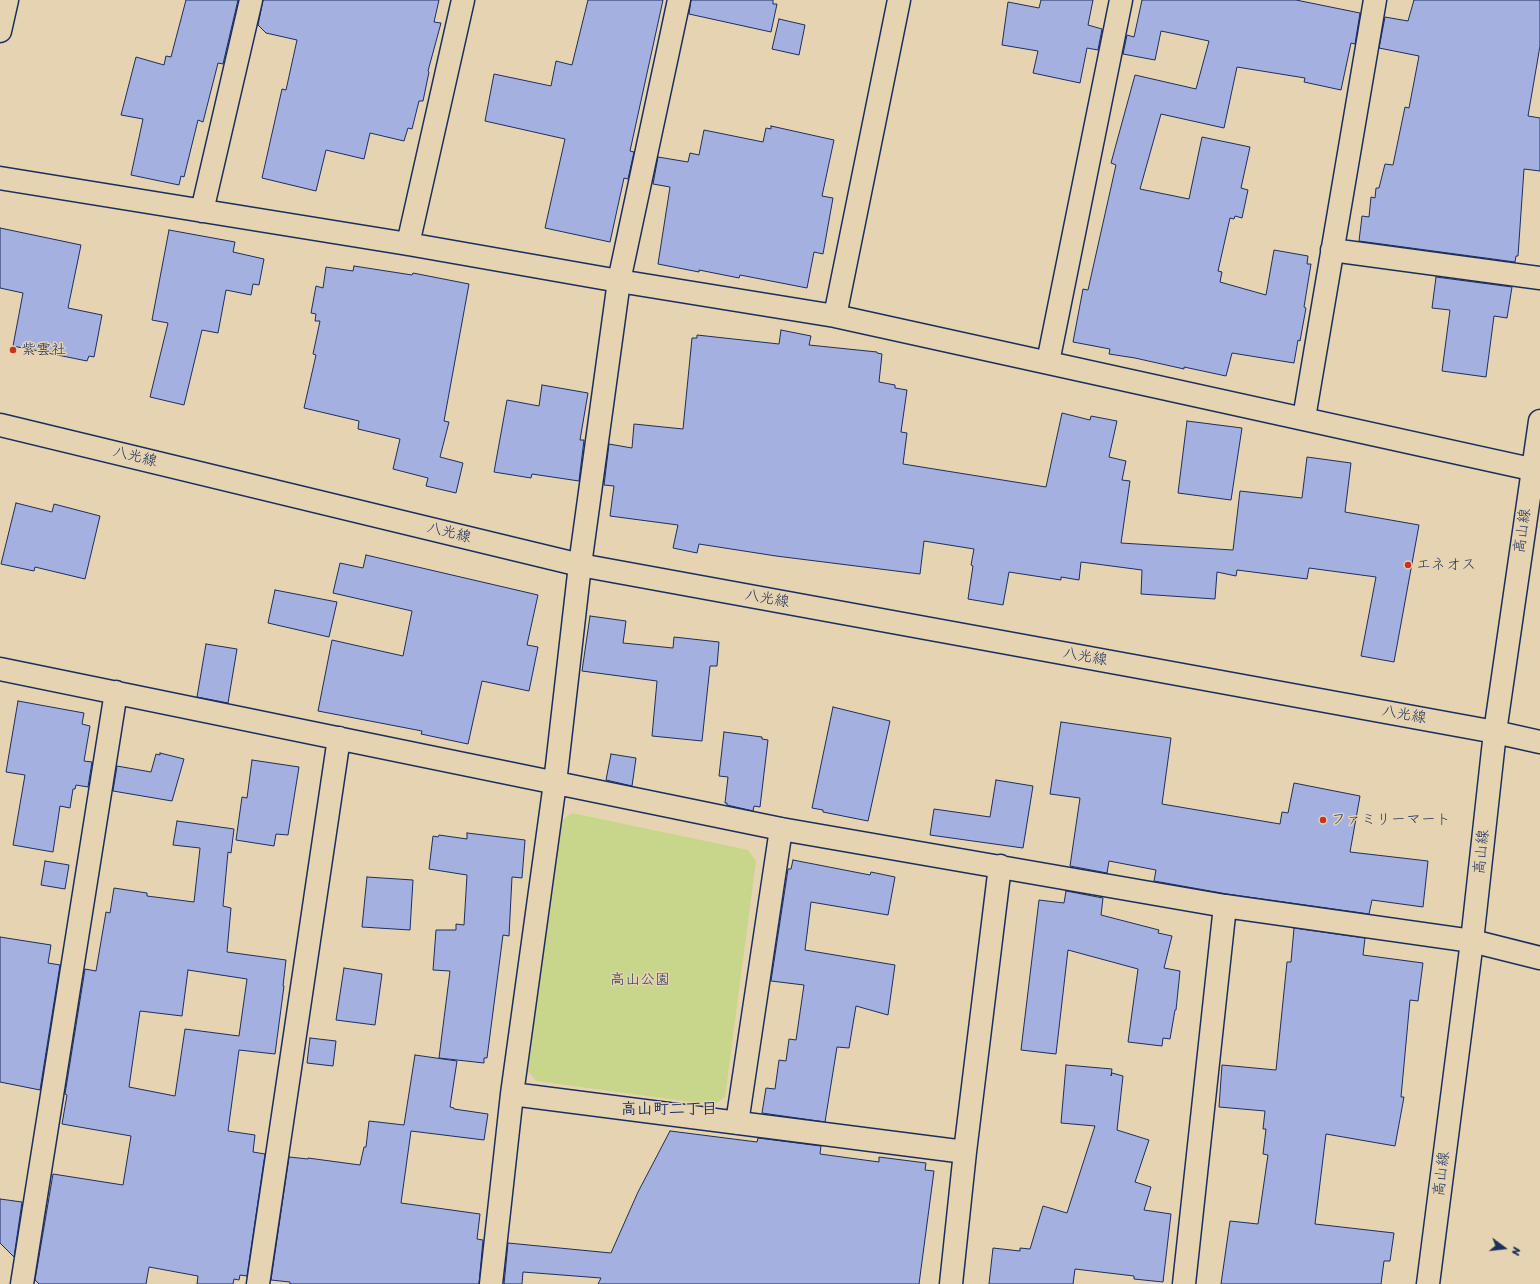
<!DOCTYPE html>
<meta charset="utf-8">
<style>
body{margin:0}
#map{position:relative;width:1540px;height:1284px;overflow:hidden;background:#e6d3b1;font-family:Sriracha,sans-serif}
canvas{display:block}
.north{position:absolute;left:1484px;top:1228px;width:40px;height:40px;-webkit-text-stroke:3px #e6d3b1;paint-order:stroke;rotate:105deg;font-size:11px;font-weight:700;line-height:16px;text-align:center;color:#1b2f5e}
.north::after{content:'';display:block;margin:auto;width:14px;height:18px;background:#1b2f5e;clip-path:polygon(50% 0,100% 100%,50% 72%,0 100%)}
</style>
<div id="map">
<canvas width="1540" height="1284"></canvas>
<div class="north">N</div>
</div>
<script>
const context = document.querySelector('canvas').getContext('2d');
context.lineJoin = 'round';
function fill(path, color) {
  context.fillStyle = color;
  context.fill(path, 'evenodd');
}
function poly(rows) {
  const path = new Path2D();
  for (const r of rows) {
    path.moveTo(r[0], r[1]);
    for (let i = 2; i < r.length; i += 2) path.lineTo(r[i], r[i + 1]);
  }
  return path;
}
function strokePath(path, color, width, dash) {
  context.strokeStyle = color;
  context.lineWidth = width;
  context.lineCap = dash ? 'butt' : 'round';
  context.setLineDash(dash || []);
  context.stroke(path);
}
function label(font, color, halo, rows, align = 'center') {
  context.font = font + ' Sriracha,"Klee One",sans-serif';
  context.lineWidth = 3;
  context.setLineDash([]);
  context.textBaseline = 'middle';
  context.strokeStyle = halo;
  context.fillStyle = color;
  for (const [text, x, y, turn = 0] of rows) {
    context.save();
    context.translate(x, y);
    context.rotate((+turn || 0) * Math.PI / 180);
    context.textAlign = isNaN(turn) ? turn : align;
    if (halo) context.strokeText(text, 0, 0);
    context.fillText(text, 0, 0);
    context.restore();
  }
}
fill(poly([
 [572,813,748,850,756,861,725,1097,714,1105,536,1081,528,1071,561,821]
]), '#c7d68a');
const building = poly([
 [186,0,238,0,223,64,218,63,203,122,198,120,184,177,181,176,179,185,131,175,143,119,121,115,136,57,164,65,166,56,171,57,186,0],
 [263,0,439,0,434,22,441,23,428,71,429,72,423,101,419,101,412,129,408,128,404,141,370,133,364,159,326,150,316,191,262,178,282,89,286,90,297,40,266,33,258,25,263,0],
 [588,0,663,0,630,151,634,152,628,179,624,178,610,242,545,228,565,139,485,121,494,74,551,86,556,61,572,65,588,0],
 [691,0,773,0,773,4,777,4,771,32,689,14,691,0],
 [1041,0,1093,0,1088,25,1102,29,1098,50,1087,48,1080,83,1033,73,1038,51,1002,45,1008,2,1039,8,1041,0],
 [1142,0,1296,0,1360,13,1355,44,1351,43,1341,90,1304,82,1305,78,1237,67,1224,128,1161,114,1140,189,1189,199,1202,137,1250,147,1241,188,1248,190,1242,218,1235,216,1234,219,1230,218,1218,271,1222,272,1220,282,1266,295,1274,250,1308,256,1307,264,1311,264,1304,307,1306,308,1300,341,1298,340,1294,363,1232,353,1226,376,1184,367,1184,369,1135,358,1109,354,1110,349,1073,342,1083,289,1088,290,1116,165,1111,163,1135,75,1196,89,1209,41,1161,31,1155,60,1123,54,1127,35,1134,37,1142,0],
 [1414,0,1540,0,1540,46,1528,116,1540,118,1540,171,1524,169,1518,256,1516,256,1515,262,1359,241,1362,216,1369,217,1371,197,1375,198,1376,188,1379,188,1385,164,1393,165,1405,107,1409,108,1419,56,1379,48,1385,17,1408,21,1414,0],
 [779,19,805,25,799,55,772,49,779,19],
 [771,126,834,140,822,196,833,198,823,254,814,252,807,288,740,275,739,278,699,270,699,272,658,264,670,187,653,184,658,157,688,162,690,153,699,155,704,130,763,142,766,128,771,129,771,126],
 [0,228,81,245,68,308,102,315,94,357,89,356,87,361,13,346,23,293,0,288,0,228],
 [169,230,235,242,233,252,264,259,259,285,253,284,251,295,226,290,218,333,202,330,184,405,150,397,168,323,152,320,169,230],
 [354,266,412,275,413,273,469,284,444,421,449,422,440,457,463,463,456,493,426,486,428,478,393,469,400,439,358,429,359,421,304,408,316,355,313,354,320,321,315,321,316,314,311,313,316,286,323,288,326,267,353,271,354,266],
 [1436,277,1512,287,1507,318,1494,316,1486,377,1442,371,1450,310,1432,308,1436,277],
 [781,330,811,336,809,345,877,352,877,353,882,354,879,382,895,385,895,388,907,390,901,432,907,433,903,464,1046,487,1062,413,1090,420,1091,416,1117,421,1109,457,1126,461,1122,480,1130,481,1121,543,1233,550,1240,491,1302,498,1307,457,1351,463,1345,512,1419,525,1394,662,1361,656,1376,577,1309,568,1307,579,1237,570,1236,576,1217,572,1215,599,1141,594,1142,570,1081,562,1079,580,1061,577,1061,580,1009,572,1003,605,968,599,973,566,971,565,974,549,924,541,920,574,776,556,699,544,697,553,673,548,678,525,610,516,614,486,604,485,609,444,632,448,634,424,683,429,692,338,697,338,697,335,779,344,781,330],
 [542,385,588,393,580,440,584,440,579,481,532,474,531,478,494,472,507,400,539,406,542,385],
 [1187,421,1242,428,1231,500,1178,493,1187,421],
 [16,503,52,512,54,504,100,516,85,579,35,567,34,571,1,564,16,503],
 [366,555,538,595,527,645,538,647,529,691,482,681,468,744,421,734,422,731,318,711,332,640,403,656,412,611,333,593,340,563,363,568,366,555],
 [275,590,337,602,329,637,268,623,275,590],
 [590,616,626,621,623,643,673,648,674,637,719,642,717,666,710,666,702,741,652,736,657,681,582,671,590,616],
 [206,644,237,649,228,703,197,697,206,644],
 [18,701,84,713,82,724,90,726,84,761,92,762,88,787,76,785,75,789,73,789,70,808,60,806,53,852,13,845,25,775,6,772,18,701],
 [833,707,890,721,868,821,823,812,823,810,812,808,833,707],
 [1061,722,1171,738,1162,804,1280,824,1282,812,1288,813,1294,783,1360,796,1350,852,1428,861,1423,907,1372,900,1369,914,1227,894,1154,881,1156,870,1109,861,1107,873,1070,866,1080,798,1050,794,1061,722],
 [724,732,762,737,762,739,768,740,760,807,754,806,753,811,727,805,727,803,725,803,728,777,719,776,724,732],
 [160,753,184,759,172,801,113,791,117,766,151,772,156,754,160,755,160,753],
 [611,754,636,758,632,786,606,780,611,754],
 [252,760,299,767,288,835,276,834,274,846,236,840,242,797,247,798,252,760],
 [996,780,1033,786,1023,848,930,835,934,809,990,817,996,780],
 [177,821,234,829,231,853,228,852,223,906,231,908,227,952,286,960,283,986,284,986,275,1054,239,1050,228,1131,255,1135,253,1152,265,1154,247,1276,240,1275,239,1280,234,1279,233,1284,197,1284,198,1276,149,1267,146,1284,39,1284,35,1280,53,1174,123,1185,131,1136,62,1124,67,1095,65,1094,85,969,96,971,106,912,110,913,114,888,147,893,147,896,194,902,200,848,173,845,177,821],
 [188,970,247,979,239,1036,185,1029,175,1096,129,1087,140,1011,182,1016,188,970],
 [467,833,525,840,522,878,512,877,509,936,503,935,487,1058,484,1058,484,1063,439,1058,450,971,433,970,436,930,456,930,456,924,464,925,467,875,429,869,433,836,438,837,439,835,467,839,467,833],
 [793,860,870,875,871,872,895,877,888,915,811,902,805,950,895,965,888,1015,856,1006,849,1048,837,1047,825,1122,762,1113,766,1088,775,1089,779,1060,786,1061,789,1039,796,1040,804,985,771,981,788,869,791,869,793,860],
 [45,861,69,865,65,889,41,885,45,861],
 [367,877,413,880,410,930,362,927,367,877],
 [1066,891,1103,898,1101,915,1159,930,1158,933,1172,936,1164,968,1180,971,1176,1010,1175,1010,1170,1039,1163,1038,1162,1046,1128,1042,1138,969,1068,950,1056,1054,1021,1050,1039,900,1064,903,1066,891],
 [1294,928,1365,938,1363,955,1423,963,1418,1001,1410,1000,1401,1097,1404,1097,1395,1146,1326,1134,1315,1224,1394,1233,1390,1261,1384,1261,1381,1284,1221,1284,1230,1221,1258,1224,1268,1155,1263,1154,1266,1129,1263,1129,1265,1111,1219,1107,1222,1065,1276,1070,1287,962,1291,962,1294,928],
 [0,937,51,945,48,963,60,965,40,1090,0,1082,0,937],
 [344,968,382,974,375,1025,336,1020,344,968],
 [310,1038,336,1041,333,1066,307,1063,310,1038],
 [415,1055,457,1061,450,1107,454,1108,454,1109,488,1114,484,1140,411,1131,401,1203,480,1214,477,1239,483,1240,479,1284,290,1284,290,1282,271,1280,289,1157,308,1159,308,1158,360,1165,364,1147,366,1147,369,1121,404,1125,415,1055],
 [1066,1065,1112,1069,1111,1076,1112,1073,1123,1076,1117,1130,1149,1140,1135,1182,1151,1187,1144,1210,1171,1214,1163,1282,1134,1279,1134,1276,1075,1269,1073,1284,989,1284,993,1248,1020,1251,1020,1248,1030,1249,1043,1206,1067,1213,1095,1126,1061,1123,1066,1065],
 [670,1131,757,1142,758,1138,821,1146,820,1154,879,1162,879,1157,926,1163,925,1170,934,1171,919,1284,598,1284,601,1278,523,1272,522,1284,504,1284,508,1243,611,1253,638,1192,670,1131],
 [0,1199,22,1202,14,1257,0,1243,0,1199]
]);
fill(building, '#a3b0e0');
strokePath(building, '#1b2f5e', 1);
const minor = poly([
 [0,178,408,244,619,281,835,316,1540,471],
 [202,211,251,0],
 [408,244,463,0],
 [1332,250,1540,278],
 [835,316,899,0],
 [1048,362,1121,0],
 [1304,418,1375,0],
 [0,669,781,829,1225,906,1472,941,1540,958],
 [512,1094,965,1152],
 [737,1123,781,829],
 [22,1284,116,692],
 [258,1284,339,738],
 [491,1284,512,1094,555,783,580,565,619,281,679,0],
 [951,1284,965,1152,1000,866],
 [1184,1284,1225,906]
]);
const tertiary = poly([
 [0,31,7,0],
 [0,425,580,565,1495,732,1540,742],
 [1428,1284,1472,941,1495,732,1540,421]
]);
strokePath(minor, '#1b2f5e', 25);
strokePath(tertiary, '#1b2f5e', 25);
strokePath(minor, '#e6d3b1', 22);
strokePath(tertiary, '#e6d3b1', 22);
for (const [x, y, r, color] of [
 [13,350,4,"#c8321e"],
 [1408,565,4,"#c8321e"],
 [1323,820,4,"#c8321e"]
]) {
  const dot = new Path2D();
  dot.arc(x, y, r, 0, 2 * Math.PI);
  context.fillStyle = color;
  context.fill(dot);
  strokePath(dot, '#e6d3b1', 1.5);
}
label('15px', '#1b2f5e', '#e6d3b1', [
 ["紫雲社",21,350],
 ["エネオス",1416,565],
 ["ファミリーマート",1331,820]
], 'left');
label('15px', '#1b2f5e', '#e6d3b1', [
 ["八光線",135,457,14],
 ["高山線",1523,531,-82],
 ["八光線",449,533,14],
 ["八光線",767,599,10],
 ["八光線",1085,657,10],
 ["八光線",1404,715,10],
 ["高山線",1482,852,-84],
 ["高山線",1442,1174,-83]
]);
label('15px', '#2c4062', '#e6d3b1', [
 ["高山公園",640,980]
]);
label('bold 16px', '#1b2f5e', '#e6d3b1', [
 ["高山町二丁目",669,1110]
]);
</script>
